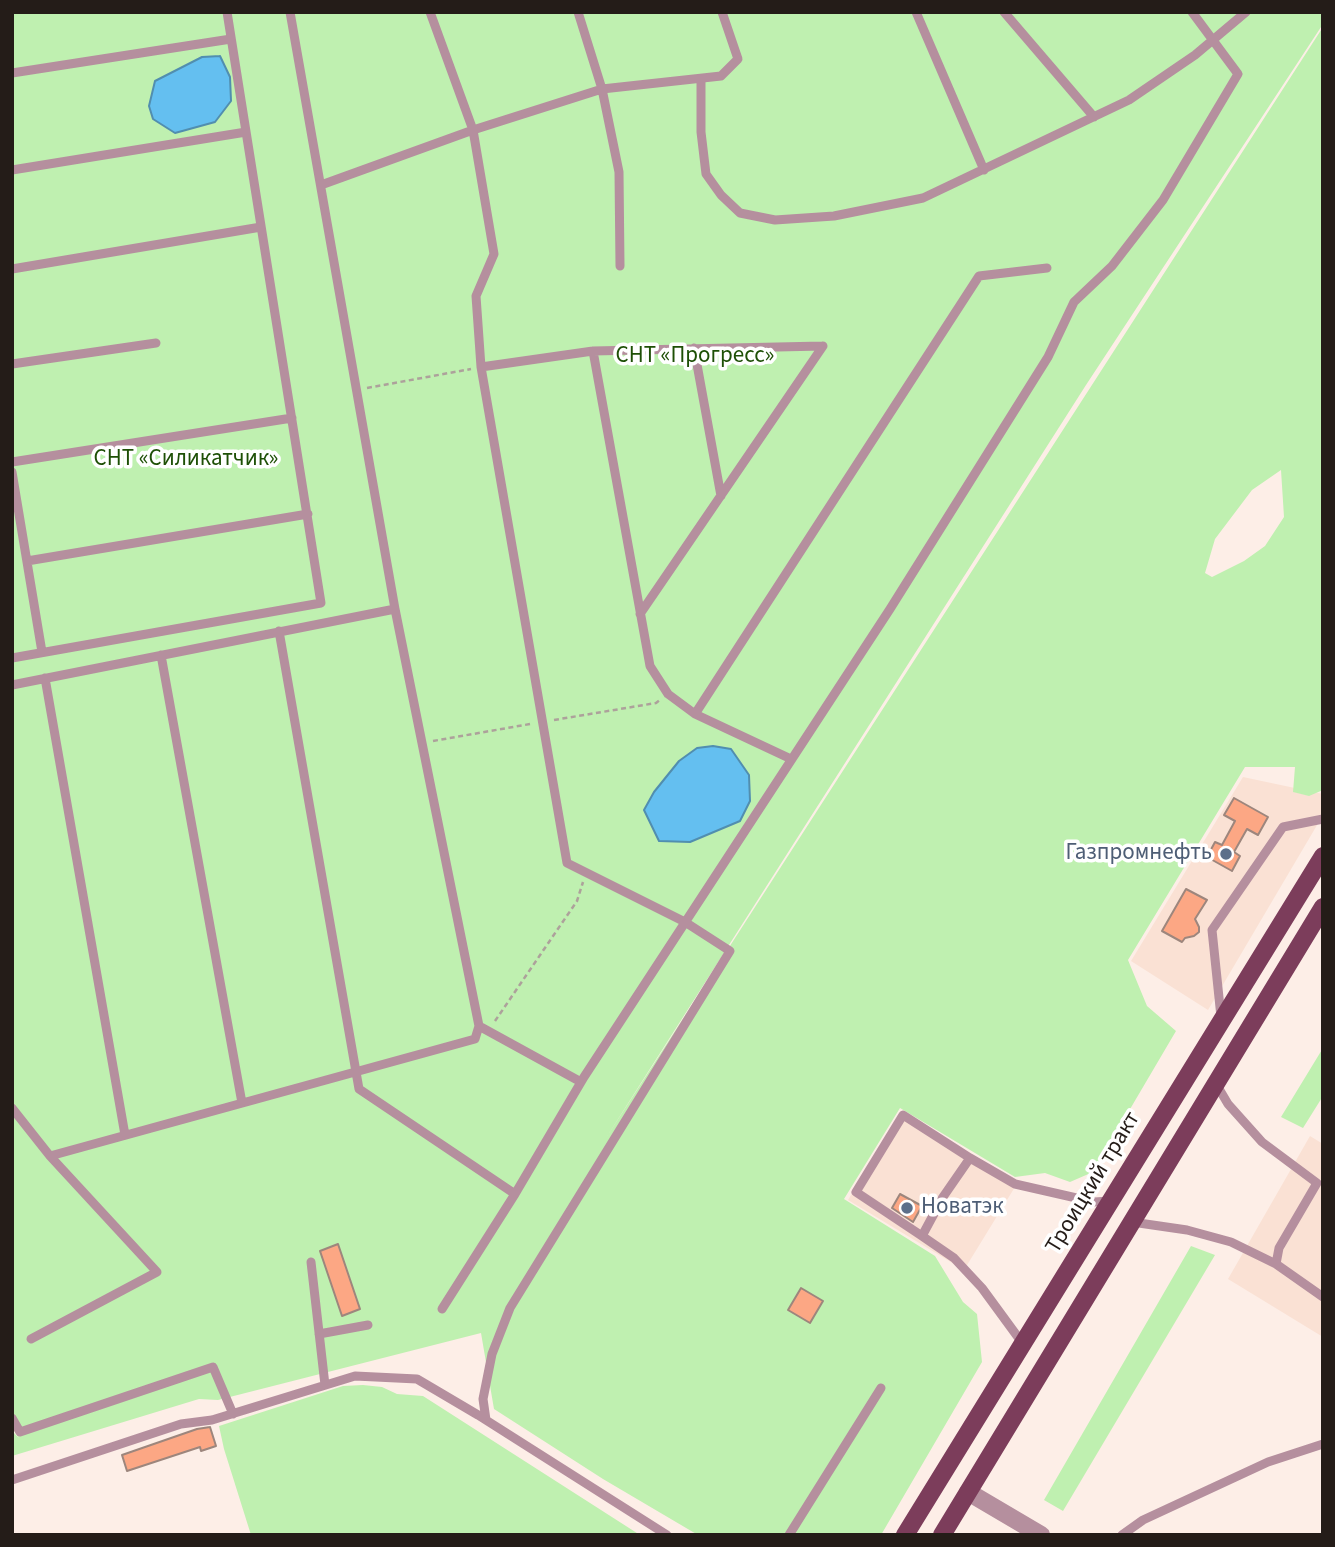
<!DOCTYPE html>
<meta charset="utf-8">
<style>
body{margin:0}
#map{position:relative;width:1335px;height:1547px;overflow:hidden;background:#fdeee7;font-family:"Source Sans 3",sans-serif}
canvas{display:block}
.frame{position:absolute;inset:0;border:14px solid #241c18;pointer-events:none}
</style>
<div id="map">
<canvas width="1335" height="1547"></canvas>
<div class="frame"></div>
</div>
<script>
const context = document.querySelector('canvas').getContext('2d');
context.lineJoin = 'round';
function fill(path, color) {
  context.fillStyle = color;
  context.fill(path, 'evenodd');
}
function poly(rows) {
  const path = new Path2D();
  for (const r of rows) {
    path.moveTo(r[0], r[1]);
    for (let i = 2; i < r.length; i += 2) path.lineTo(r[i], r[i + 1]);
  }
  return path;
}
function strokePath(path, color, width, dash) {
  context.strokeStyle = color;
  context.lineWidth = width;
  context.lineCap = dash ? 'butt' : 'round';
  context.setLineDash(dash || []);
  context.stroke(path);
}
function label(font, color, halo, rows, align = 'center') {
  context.font = font + ' "Source Sans 3",sans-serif';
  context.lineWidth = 7;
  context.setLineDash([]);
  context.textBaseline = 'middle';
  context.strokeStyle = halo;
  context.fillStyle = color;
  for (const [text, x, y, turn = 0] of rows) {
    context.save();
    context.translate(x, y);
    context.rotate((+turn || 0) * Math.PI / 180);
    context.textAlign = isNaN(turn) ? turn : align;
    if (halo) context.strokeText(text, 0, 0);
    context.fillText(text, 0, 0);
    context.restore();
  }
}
fill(poly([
 [1243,777,1323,794,1323,815,1208,1010,1131,961],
 [901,1111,1018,1182,964,1270,848,1200],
 [1310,1136,1323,1144,1323,1337,1228,1279]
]), '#fae1d4');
fill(poly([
 [12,12,1323,12,1323,24,1086,385,604,1141,1323,27,1323,790,1309,796,1293,792,1295,767,1245,767,1128,960,1147,1006,1176,1031,1093,1172,1070,1182,1045,1173,1015,1177,900,1108,844,1199,935,1256,963,1302,977,1314,982,1362,881,1535,698,1535,603,1479,494,1409,481,1333,218,1400,199,1399,12,1456,12,1431,19,1438,12,1428],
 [1281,470,1284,517,1265,546,1244,561,1212,577,1205,573,1215,539,1252,490],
 [1323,1048,1323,1096,1303,1128,1281,1117],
 [1191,1246,1215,1255,1063,1511,1044,1500],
 [363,1385,382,1387,397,1394,423,1396,640,1535,251,1535,224,1449,219,1426,343,1386]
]), '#bff0b0');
const water = poly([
 [220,56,230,77,231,101,215,122,175,133,153,119,149,106,155,81,202,57,220,56],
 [713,746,731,749,749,775,750,801,740,821,690,842,659,841,644,810,654,792,679,761,697,748,713,746]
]);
fill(water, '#64bff0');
strokePath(water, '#518eaf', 2);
const building = poly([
 [1234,798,1268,817,1258,835,1247,829,1234,852,1240,856,1232,871,1207,857,1215,842,1222,845,1235,821,1224,815,1234,798],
 [1186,889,1207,900,1195,919,1199,927,1199,932,1194,936,1185,938,1182,942,1162,931,1186,889],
 [900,1194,922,1206,913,1222,892,1208,900,1194],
 [338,1244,360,1309,342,1316,320,1251,338,1244],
 [801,1288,823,1301,810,1323,788,1310,801,1288],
 [210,1427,216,1446,201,1451,200,1447,127,1471,122,1455,197,1429,210,1427]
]);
fill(building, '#fca784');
strokePath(building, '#9d867d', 2);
strokePath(poly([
 [367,388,471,369],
 [554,720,656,703,660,700],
 [433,741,530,724],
 [495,1021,577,901,583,882]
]), '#ada19b', 2.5, [5, 3.5]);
strokePath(poly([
 [290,12,395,609],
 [430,12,473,130,494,254,476,296,481,367,567,863,685,922,730,951,510,1308,492,1354,483,1399,486,1420],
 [578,12,602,89,619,172,620,266],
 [916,12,984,170],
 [1004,12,1094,117],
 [12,73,231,39],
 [701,79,701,132,706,174,721,195,740,213,775,220,834,216,923,198,1129,100,1195,55,1246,12],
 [12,170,246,132],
 [321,185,473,130,602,89,721,76,738,59,722,12],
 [12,269,261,227],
 [694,348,721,496],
 [593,351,650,666,668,694,695,714,791,759],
 [12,364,156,343],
 [481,367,593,351,823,346],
 [12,462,292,418],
 [12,472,42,652],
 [27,561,308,514],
 [640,614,823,346],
 [279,631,359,1089,515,1194,584,1077,890,609,1048,357,1074,302,1112,266,1163,200,1238,74,1192,12],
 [161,655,242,1103],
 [12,658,321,603,227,12],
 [45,678,125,1135],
 [12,685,395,609,479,1026,581,1082],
 [695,714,979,276,1047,268],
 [1221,1017,1212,930,1283,827,1323,819],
 [12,1108,50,1156,157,1272,31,1339],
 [50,1156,475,1039,479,1026],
 [1132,1222,1187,1230,1231,1242,1276,1264,1279,1248,1317,1183,1262,1142,1228,1104,1215,1082],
 [922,1236,856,1192,903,1115,970,1158],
 [311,1262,325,1385],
 [1276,1264,1323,1297],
 [442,1309,515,1194],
 [319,1334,368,1325],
 [1023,1344,982,1288,954,1258,922,1236,943,1197,970,1158,1015,1184,1094,1202,1110,1201],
 [12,1418,20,1432,213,1367,233,1414],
 [12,1480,181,1424,212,1420,355,1376,417,1379,478,1415,667,1535],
 [789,1535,881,1388],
 [1122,1535,1143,1520,1268,1462,1323,1444]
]), '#b58f9e', 9);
strokePath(poly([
 [968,1492,1041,1535]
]), '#b58f9e', 18);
strokePath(poly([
 [905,1535,1323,856],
 [942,1535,1323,907]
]), '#7c3d5b', 18);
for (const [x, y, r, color] of [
 [1226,854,7,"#5c6f8a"],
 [907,1208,7,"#5c6f8a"]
]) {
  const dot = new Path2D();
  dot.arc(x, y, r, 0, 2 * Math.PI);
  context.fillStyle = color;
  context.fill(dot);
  strokePath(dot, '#fff', 2.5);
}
label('23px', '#1e5006', '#fff', [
 ["СНТ «Прогресс»",695,357],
 ["СНТ «Силикатчик»",186,460]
]);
label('23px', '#4e5e75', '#fff', [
 ["Газпромнефть",1212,854],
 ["Новатэк",921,1208,"left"]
], 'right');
label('23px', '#241c18', '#fff', [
 ["Троицкий тракт",1094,1183,-59]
]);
</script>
